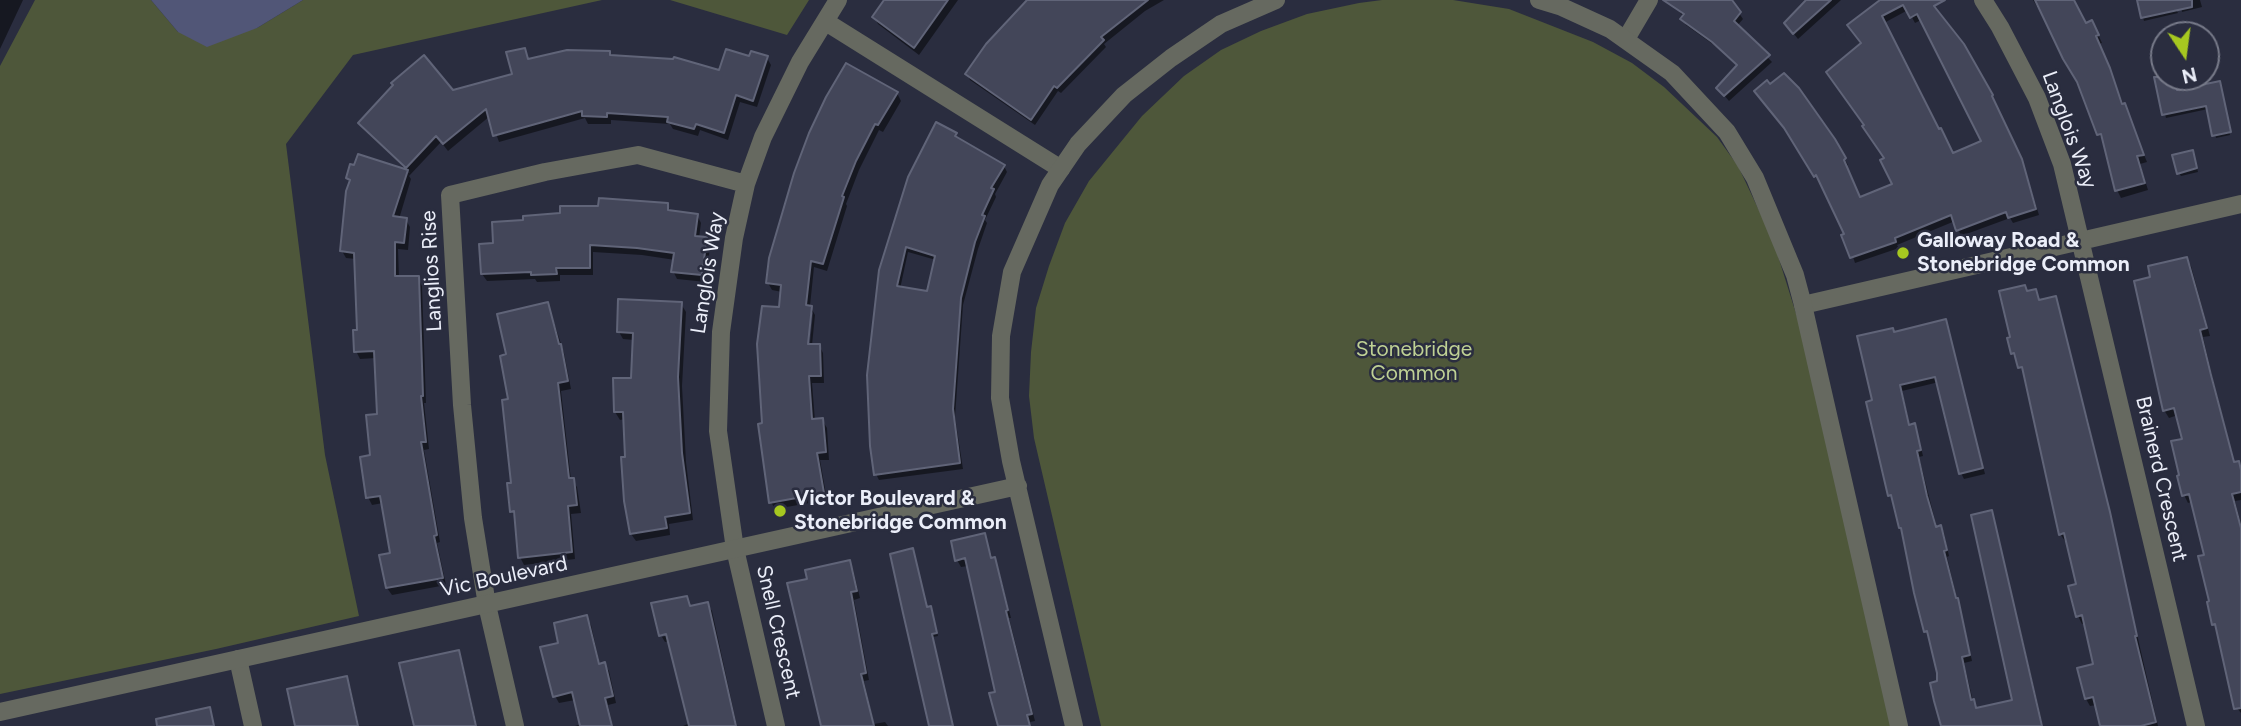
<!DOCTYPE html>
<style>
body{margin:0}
#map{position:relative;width:2241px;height:726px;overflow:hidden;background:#2a2d3f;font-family:Figtree,sans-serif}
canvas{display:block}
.north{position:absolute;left:2150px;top:21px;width:70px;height:70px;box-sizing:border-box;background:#2a2d3f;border:2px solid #777a89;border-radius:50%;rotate:167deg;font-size:19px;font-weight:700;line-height:28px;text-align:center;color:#ebeef9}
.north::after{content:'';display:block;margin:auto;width:24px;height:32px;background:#a6c820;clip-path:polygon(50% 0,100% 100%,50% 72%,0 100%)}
</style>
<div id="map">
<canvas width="2241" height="726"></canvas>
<div class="north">N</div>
</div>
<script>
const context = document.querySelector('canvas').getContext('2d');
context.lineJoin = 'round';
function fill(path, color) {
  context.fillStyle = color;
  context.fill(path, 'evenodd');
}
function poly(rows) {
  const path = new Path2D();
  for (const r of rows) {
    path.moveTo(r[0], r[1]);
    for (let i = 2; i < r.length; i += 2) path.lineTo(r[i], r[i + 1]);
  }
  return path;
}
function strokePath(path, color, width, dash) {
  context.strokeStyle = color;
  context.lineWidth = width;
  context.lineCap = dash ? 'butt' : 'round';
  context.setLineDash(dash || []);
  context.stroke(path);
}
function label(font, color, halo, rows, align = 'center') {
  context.font = font + ' Figtree,sans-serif';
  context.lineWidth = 5;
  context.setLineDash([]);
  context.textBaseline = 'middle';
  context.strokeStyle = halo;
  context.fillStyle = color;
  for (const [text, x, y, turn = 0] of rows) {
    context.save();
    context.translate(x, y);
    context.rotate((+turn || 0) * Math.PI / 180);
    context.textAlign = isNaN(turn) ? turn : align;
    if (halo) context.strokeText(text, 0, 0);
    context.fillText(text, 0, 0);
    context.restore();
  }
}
fill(poly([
 [35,0,151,0,178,32,257,28,303,0,602,0,353,55,286,144,325,455,359,616,216,649,0,694,0,66],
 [670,0,809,0,787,35],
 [1382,0,1453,0,1509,9,1593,42,1632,63,1664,87,1717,137,1738,166,1773,240,1804,339,1892,726,1101,726,1034,438,1029,396,1031,352,1036,308,1049,266,1065,223,1089,181,1142,116,1184,76,1221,50,1261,31,1307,14,1359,3]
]), '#4e573a');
fill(poly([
 [151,0,303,0,257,28,207,47,178,32]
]), '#515677');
fill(poly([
 [0,0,23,0,0,49],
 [886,0,958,0,919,55,878,24,874,17],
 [1030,0,1164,0,1145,11,1104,44,1106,47,1061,93,1058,91,1035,125,970,80,967,74],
 [1680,0,1730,0,1743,19,1737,26,1772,62,1729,101,1718,88,1738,67,1718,48,1686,25,1682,19,1684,17,1675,7],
 [1809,0,1841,0,1798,39,1790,29],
 [1882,0,1929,0,1921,20,1915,23,1908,10,1884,23,1952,155,1984,142,1962,45,1995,102,1994,103,2024,167,2039,215,2013,223,2010,218,1961,236,1955,221,1897,245,1899,248,1855,263,1846,235,1821,181,1819,182,1789,135,1834,140,1848,165,1846,166,1860,199,1894,185,1886,159,1862,44],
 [2033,0,2073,0,2085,25,2096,30,2102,43,2099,44,2147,162,2140,164,2148,190,2121,198,2117,190,2105,141,2099,135,2082,89,2040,7,2038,8],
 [2138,0,2171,0,2178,13,2144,21],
 [2180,0,2200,0,2202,7,2182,12],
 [524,50,530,61,611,57,720,72,751,58,767,58,771,65,757,107,740,102,728,140,700,130,698,136,673,129,670,124,611,120,611,124,588,124,585,118,499,142,490,116,448,151,441,142,409,176,411,179,399,219,406,220,410,227,408,250,398,249,399,278,418,278,422,286,426,403,424,403,429,449,424,450,440,542,437,543,446,585,392,595,387,588,381,556,392,554,383,503,372,505,368,497,379,416,376,358,360,359,356,351,358,331,356,259,346,258,342,251,350,183,348,178,355,167,359,156,410,173,364,130,360,123,452,92,514,75],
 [2164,59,2164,77,2174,77,2178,92,2219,87,2230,135,2216,138,2208,109,2166,118,2152,62],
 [897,93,901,101,883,132,879,130,859,170,846,204,847,206,827,271,814,267,810,306,815,315,812,345,819,345,823,353,824,383,812,383,815,421,822,420,827,428,829,460,820,460,827,500,775,509,771,502,764,425,782,292,772,290,768,283,771,259],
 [810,310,813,313,809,353,806,352],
 [955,134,958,140,1004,166,1007,172,995,194,996,197,985,220,987,223,978,249,963,305,955,417,963,469,879,480,876,474,869,375,875,306,885,250,910,178],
 [908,252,936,260,928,293,900,289],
 [2194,155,2198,172,2181,176,2179,173],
 [667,205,671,211,697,215,701,223,699,238,706,239,710,246,706,282,677,279,673,271,675,260,642,255,593,252,593,275,560,275,560,281,537,282,535,279,487,281,482,274,495,245],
 [2187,259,2191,266,2210,336,2203,337,2214,384,2235,464,2238,463,2241,468,2241,500,2235,501,2241,524,2241,713,2233,703,2218,632,2214,625,2209,603,2212,602,2206,556,2193,501,2188,503,2184,495,2184,440,2178,415,2169,418,2164,410,2152,279],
 [2035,291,2041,302,2055,298,2059,306,2077,383,2088,420,2158,726,2101,726,2096,705,2090,706,2086,699,2079,669,2095,665,2085,623,2082,624,2078,616,2078,586,2068,541,2065,541,2060,534,2025,374,2012,353,2028,293],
 [548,304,564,353,571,389,561,391,571,480,577,487,581,513,571,514,575,559,524,565,520,557,516,519,512,511,509,356],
 [681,304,686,312,682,386,686,462,693,520,669,524,670,535,636,541,631,534,626,501,625,419,620,420,615,412,615,380,632,380,634,340,623,339,619,332],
 [1945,321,1948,327,1985,474,1964,479,1961,473,1939,382,1902,391,1910,426,1914,425,1917,431,1923,456,1919,457,1937,528,1941,527,1944,533,1949,556,1947,557,1957,599,1960,606,1972,661,1964,663,1973,701,1977,709,2014,701,1991,512,1994,518,2043,726,1942,726,1939,682,1930,637,1916,592,1904,533,1890,495,1874,402,1895,333],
 [984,535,993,559,998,567,1011,618,1009,618,1035,721,1030,722,1031,726,999,726,998,693,968,566,961,567,957,560],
 [849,562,853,569,860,598,854,600,869,680,864,681,874,724,885,722,888,726,823,726,809,580],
 [687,598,691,607,707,604,712,611,737,726,683,726,690,723,670,641,665,642,662,637,675,633],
 [927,609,932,611,938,636,933,637,953,726,931,726],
 [586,617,591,625,600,665,604,664,609,671,616,703,608,705,613,726,575,726,581,724,575,700,559,703,555,696,560,644],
 [458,652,462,660,477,726,415,726],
 [346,678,350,686,359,726,298,726]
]), '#0007');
const building = poly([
 [884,0,948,0,914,48,872,17,884,0],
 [1027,0,1148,0,1101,37,1104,40,1057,88,1054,86,1031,120,965,74,986,44,1027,0],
 [1663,0,1732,0,1741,12,1734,21,1770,55,1724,96,1716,88,1737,65,1712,42,1680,19,1684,14,1663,0],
 [1806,0,1831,0,1793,34,1784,23,1806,0],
 [1880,0,1945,0,1934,6,1964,44,1993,95,1992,96,2022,159,2036,209,2008,218,2006,212,1956,231,1951,215,1895,238,1896,242,1850,258,1841,235,1844,234,1816,175,1814,177,1784,128,1754,91,1767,80,1770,84,1784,73,1799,88,1835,139,1846,158,1844,160,1860,197,1892,184,1880,160,1884,158,1862,126,1864,125,1826,72,1861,43,1847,25,1880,0],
 [1903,5,1910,18,1917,14,1981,141,1953,153,1941,128,1939,129,1882,16,1903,5],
 [2035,0,2074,0,2086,23,2092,20,2099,35,2096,36,2110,68,2122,104,2125,103,2144,155,2137,156,2145,183,2115,191,2101,134,2097,135,2077,82,2063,59,2035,0],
 [2137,0,2192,0,2192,7,2141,18,2137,0],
 [525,48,528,59,567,50,610,51,610,55,673,59,674,57,719,70,726,49,749,56,751,51,768,56,753,101,736,95,724,133,696,124,694,129,667,122,668,117,607,113,607,117,582,116,582,111,493,136,486,109,443,144,436,136,406,168,358,123,393,85,391,83,424,55,453,90,512,74,506,52,525,48],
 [846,63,898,92,878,125,875,124,856,161,842,196,844,197,823,264,811,261,806,305,812,306,808,344,820,344,821,376,809,376,812,419,823,418,826,452,817,453,824,493,769,503,758,424,762,423,757,344,762,306,779,307,781,285,766,283,769,258,794,173,809,133,826,97,846,63],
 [2154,77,2174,77,2177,90,2220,81,2231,132,2212,136,2206,106,2162,115,2154,77],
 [936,122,957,133,955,136,1005,165,991,188,994,189,982,215,985,216,975,242,961,298,953,409,960,463,874,475,870,446,867,375,879,270,908,177,936,122],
 [906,247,935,256,927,291,897,286,906,247],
 [2193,150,2197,168,2177,174,2172,155,2193,150],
 [358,154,408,170,393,216,407,218,404,243,395,242,395,276,419,276,423,396,421,396,426,442,421,442,437,535,434,536,443,578,386,588,379,555,390,553,380,496,366,498,360,457,370,455,366,415,377,414,374,351,354,352,353,330,357,330,354,253,340,251,346,191,350,180,346,178,350,164,354,165,358,154],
 [599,198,668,203,668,210,698,214,695,236,707,237,702,275,671,272,674,253,637,248,590,245,590,268,556,268,557,274,531,275,531,272,481,274,479,244,493,243,492,222,523,220,523,216,560,213,560,206,598,206,599,198],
 [2187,257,2207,328,2200,330,2211,375,2234,462,2239,461,2241,470,2241,492,2232,494,2241,528,2241,708,2234,709,2215,624,2212,625,2207,602,2209,601,2198,556,2204,555,2189,494,2182,496,2177,476,2179,475,2171,441,2182,439,2174,408,2163,411,2134,281,2150,277,2148,266,2187,257],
 [2025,285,2027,291,2036,289,2039,300,2056,296,2110,512,2137,636,2135,636,2156,722,2141,726,2100,726,2093,697,2085,699,2077,668,2093,664,2082,615,2076,617,2068,586,2076,584,2064,533,2059,535,2022,367,2018,368,2014,353,2011,354,2007,338,2010,337,1999,291,2025,285],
 [618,299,682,302,678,377,682,453,690,513,665,517,667,528,630,534,624,501,621,457,625,457,623,412,614,412,613,378,631,378,633,333,617,332,618,299],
 [548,302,559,344,561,344,568,381,558,383,569,478,574,478,577,505,568,506,572,552,518,558,514,511,510,512,507,483,511,483,502,400,508,399,500,356,506,354,497,314,548,302],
 [1946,319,1983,468,1959,474,1935,377,1900,385,1909,425,1915,423,1921,450,1917,451,1927,496,1936,527,1941,525,1947,550,1944,551,1956,598,1958,598,1970,655,1962,657,1971,700,1974,699,1976,708,2012,700,1971,515,1992,510,2042,726,1941,726,1934,701,1930,683,1937,681,1937,673,1927,631,1924,632,1914,593,1901,528,1899,528,1891,495,1888,496,1866,402,1872,400,1857,336,1893,328,1894,332,1946,319],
 [985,533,991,558,995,557,1008,610,1006,611,1032,714,1027,715,1030,726,998,726,989,693,995,692,965,558,955,561,951,541,985,533],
 [913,548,927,607,931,606,937,633,932,634,953,726,929,726,903,613,890,554,913,548],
 [850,560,857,591,851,592,866,673,861,674,874,726,821,726,787,583,807,579,805,570,850,560],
 [687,596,690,606,708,602,736,726,689,726,666,634,659,636,651,603,687,596],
 [587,615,599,664,605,662,613,696,605,698,612,726,580,726,572,692,553,697,540,647,558,643,554,623,587,615],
 [459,650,476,726,414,726,399,663,459,650],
 [347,676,358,726,295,726,287,689,347,676],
 [210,707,214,726,157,726,156,719,210,707]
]);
fill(building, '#434659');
strokePath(building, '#606478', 2);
strokePath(poly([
 [1983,0,2000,27,2037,98,2062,164,2196,726],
 [826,22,1061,169],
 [1626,39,1649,0],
 [1803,305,2241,204],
 [238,659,253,726],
 [515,726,487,605,473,518,462,405,450,195,545,172,638,155,746,184],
 [776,726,735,549,718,431,721,332,734,238,746,184,763,137,800,62,838,0]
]), '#666960', 18);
strokePath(poly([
 [1539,0,1562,7,1610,29,1672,73,1727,132,1755,178,1795,275,1803,305,1899,726],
 [0,712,1018,486],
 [1074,726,1011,461,1000,398,1001,336,1012,272,1050,185,1078,144,1124,95,1171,58,1221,24,1276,0]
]), '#666960', 18);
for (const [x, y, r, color] of [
 [1903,253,7,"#a6c820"],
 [780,511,7,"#a6c820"]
]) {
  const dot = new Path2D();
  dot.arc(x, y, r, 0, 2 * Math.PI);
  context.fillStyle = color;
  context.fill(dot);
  strokePath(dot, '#2a2d3f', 2.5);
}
label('21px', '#ebeef9', '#2a2d3f', [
 ["Langlois Way",2069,130,70],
 ["Langlios Rise",432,271,-93],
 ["Langlois Way",708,273,-81],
 ["Brainerd Crescent",2161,479,77],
 ["Vic Boulevard",504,577,-12],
 ["Snell Crescent",778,632,77]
]);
label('bold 21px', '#ebeef9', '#2a2d3f', [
 ["Galloway Road &",1917,241],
 ["Stonebridge Common",1917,265],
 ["Victor Boulevard &",794,499],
 ["Stonebridge Common",794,523]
], 'left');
label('21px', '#bfd194', '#2a2d3f', [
 ["Stonebridge",1414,350],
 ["Common",1414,374]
]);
</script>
